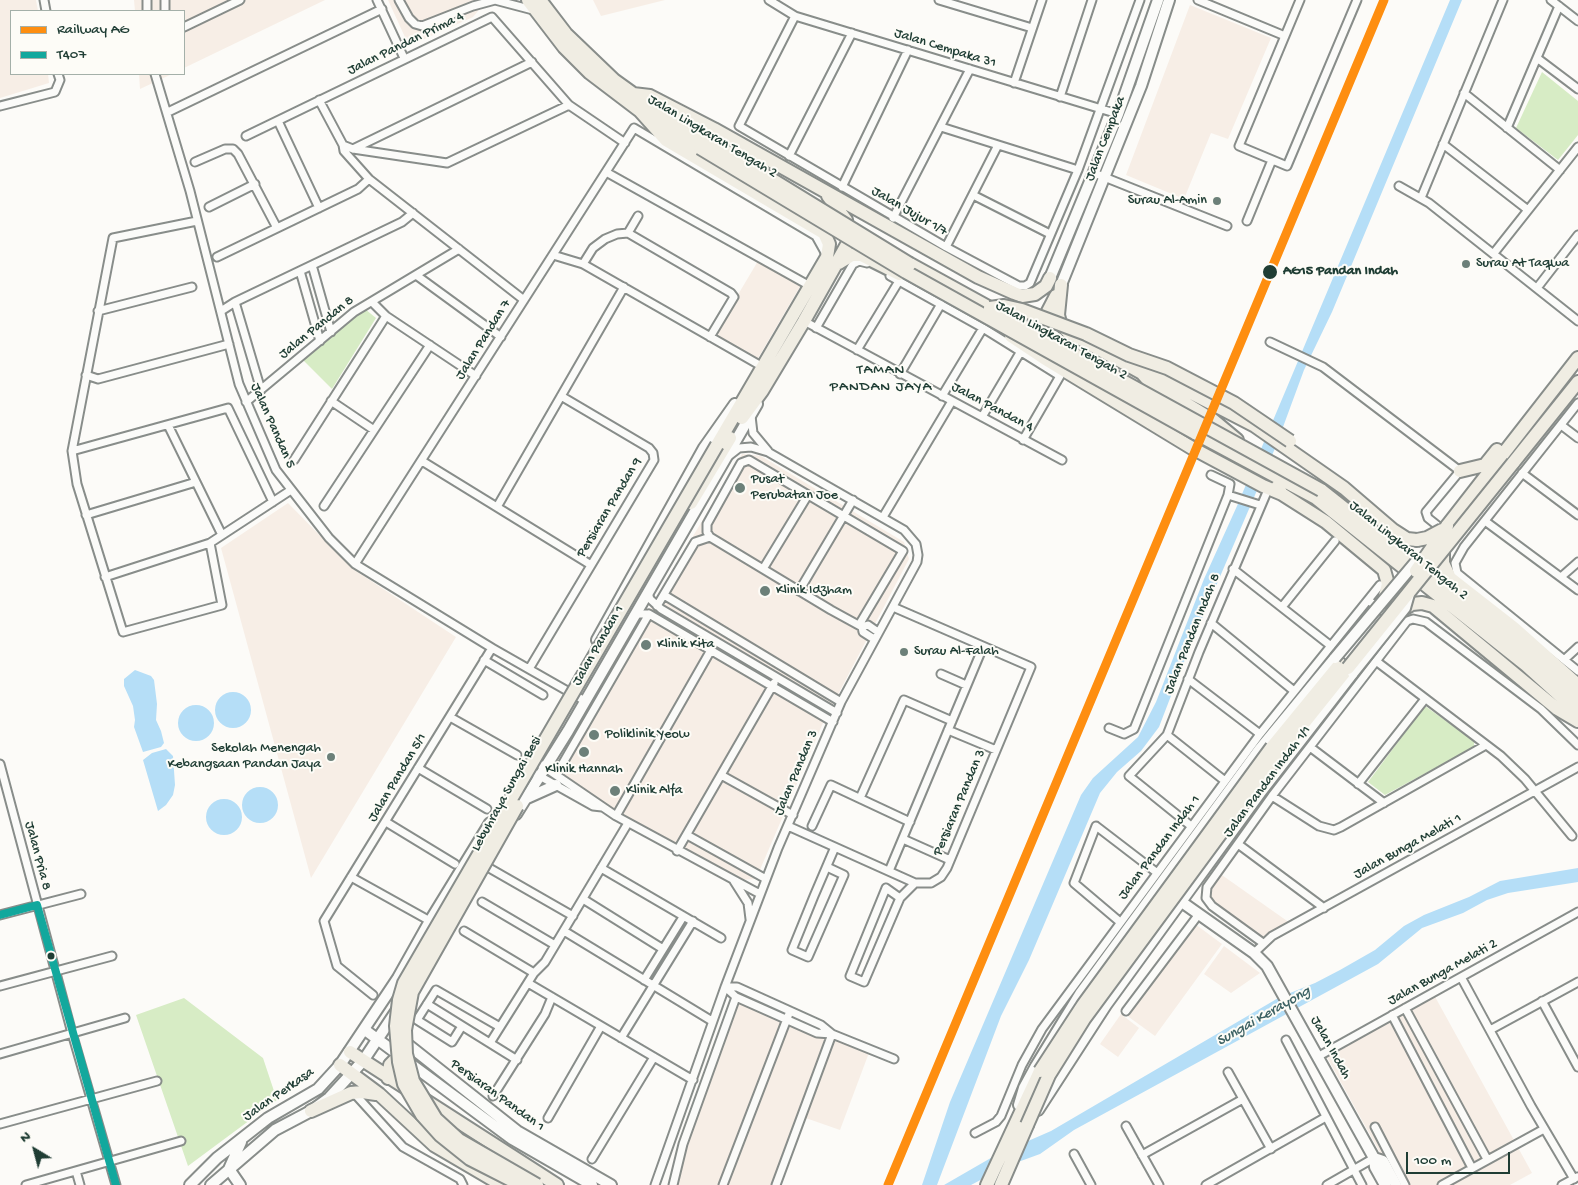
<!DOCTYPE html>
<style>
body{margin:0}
#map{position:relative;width:1578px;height:1185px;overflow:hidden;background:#fcfbf8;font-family:"Gochi Hand",sans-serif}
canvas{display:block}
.legend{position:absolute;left:10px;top:10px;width:175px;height:65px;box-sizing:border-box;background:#fdfcf7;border:1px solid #a4b0a9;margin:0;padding:6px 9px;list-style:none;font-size:15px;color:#1f3d34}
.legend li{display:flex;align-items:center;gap:10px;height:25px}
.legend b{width:25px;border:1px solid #a4b0a9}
.north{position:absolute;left:10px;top:1125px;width:50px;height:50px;-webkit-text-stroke:4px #fdfcf7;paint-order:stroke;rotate:323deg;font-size:14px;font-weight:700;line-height:20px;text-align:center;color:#1f3d34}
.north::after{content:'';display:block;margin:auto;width:18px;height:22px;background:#1f3d34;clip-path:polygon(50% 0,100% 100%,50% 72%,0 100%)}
.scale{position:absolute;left:1406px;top:1152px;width:104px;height:22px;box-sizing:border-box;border:2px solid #1f3d34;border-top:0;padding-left:6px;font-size:15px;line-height:18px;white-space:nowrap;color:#1f3d34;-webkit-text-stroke:4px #fdfcf7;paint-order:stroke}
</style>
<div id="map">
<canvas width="1578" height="1185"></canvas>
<ul class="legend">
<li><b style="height:6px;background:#fe8e10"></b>Railway AG</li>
<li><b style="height:6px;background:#12a89d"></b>T407</li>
</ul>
<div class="north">N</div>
<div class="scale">100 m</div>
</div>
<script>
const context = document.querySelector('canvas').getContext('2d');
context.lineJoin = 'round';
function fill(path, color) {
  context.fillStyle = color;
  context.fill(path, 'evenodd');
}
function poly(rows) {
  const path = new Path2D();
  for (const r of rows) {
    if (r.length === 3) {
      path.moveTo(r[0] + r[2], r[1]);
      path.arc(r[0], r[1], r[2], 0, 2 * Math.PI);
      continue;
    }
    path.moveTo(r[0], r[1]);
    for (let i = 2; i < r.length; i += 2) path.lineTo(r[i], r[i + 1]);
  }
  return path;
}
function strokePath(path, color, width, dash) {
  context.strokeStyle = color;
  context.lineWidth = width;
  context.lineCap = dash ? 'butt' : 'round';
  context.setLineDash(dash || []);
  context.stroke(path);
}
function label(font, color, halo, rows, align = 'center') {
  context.font = font + ' "Gochi Hand",sans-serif';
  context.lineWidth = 4;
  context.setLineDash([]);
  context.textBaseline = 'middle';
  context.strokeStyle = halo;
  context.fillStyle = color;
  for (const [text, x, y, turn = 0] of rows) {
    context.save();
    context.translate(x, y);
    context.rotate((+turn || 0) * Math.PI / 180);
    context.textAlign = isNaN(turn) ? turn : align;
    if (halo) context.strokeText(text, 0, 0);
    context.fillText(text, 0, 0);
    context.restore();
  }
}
fill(poly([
 [0,0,36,0,38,11,11,11,11,74,48,74,49,83,0,98],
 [134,0,325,0,184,68,184,11,135,11],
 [388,0,487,0,473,17,409,46],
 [593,0,665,0,601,16],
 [1190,5,1271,38,1228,139,1211,133,1184,199,1126,175],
 [139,74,172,74,140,89],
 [758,261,801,285,757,360,714,335],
 [742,454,761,456,904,542,909,559,823,723,756,879,740,880,550,776],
 [288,503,353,569,456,637,311,878,221,548],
 [1219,873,1290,923,1263,940,1208,899,1209,888],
 [1195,924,1222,944,1155,1036,1126,1015],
 [1224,946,1260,973,1231,993,1204,974],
 [1433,993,1532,1173,1510,1185,1398,1185,1324,1052],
 [737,1000,819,1037,834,1037,870,1050,840,1130,800,1116,773,1185,675,1185,686,1144],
 [1121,1014,1139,1028,1118,1057,1100,1044]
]), '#f7eee6');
fill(poly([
 [1542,72,1578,101,1578,135,1558,160,1516,128],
 [365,309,376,318,332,389,302,359],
 [1425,706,1474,741,1474,747,1385,795,1368,782],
 [184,998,263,1058,277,1100,188,1166,136,1015]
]), '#d7ecc5');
fill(poly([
 [1450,0,1462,0,1332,312,1304,370,1276,446,1189,649,1159,727,1141,751,1117,772,1100,793,1029,960,1001,1016,937,1185,922,1185,950,1102,1081,795,1093,778,1138,737,1156,702,1204,579,1237,506],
 [135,670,151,676,154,680,157,704,156,720,161,731,164,743,161,747,143,752,134,727,135,720,133,706,124,686,124,679],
 [233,710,18],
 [196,723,18],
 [166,749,173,756,175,785,173,795,166,805,158,811,143,760,152,753],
 [260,805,18],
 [224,817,18],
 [1578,868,1578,882,1508,893,1487,900,1463,913,1422,928,1378,964,1074,1130,1040,1154,1007,1166,971,1185,944,1185,996,1155,1051,1131,1280,997,1315,983,1340,970,1375,950,1404,926,1424,915,1469,897,1500,881]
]), '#b5def7');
const street = poly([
 [44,0,46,11],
 [147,0,147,11],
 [377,0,404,58],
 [399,0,409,18,415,24,422,26,473,6,495,0,533,10],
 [769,0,795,16,1118,114],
 [939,0,1032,28],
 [1198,0,1285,36],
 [1300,0,1239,146,1287,166,1357,0],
 [1551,0,1578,21],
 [165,11,165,0],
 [795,16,739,126,946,247,1019,286,1025,286,1030,283,1078,170,1140,0],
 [184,27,240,0],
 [1537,58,1578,89],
 [155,74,190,191,239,384,276,470,329,538,355,564,492,648,585,701],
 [1014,83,1042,0],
 [1464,93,1560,170],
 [1060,97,1092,0],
 [319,100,343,145,353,149,447,163,569,105],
 [0,106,55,92,60,80,58,74],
 [168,112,382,9],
 [278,121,319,208],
 [941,127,1078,170],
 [1507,128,1559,6],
 [246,136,492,17,569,105,625,143],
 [1443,144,1528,210],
 [343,145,344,151,369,179,524,300],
 [353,149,532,62],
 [789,156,852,33],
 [195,162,225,149,233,149,238,154,277,228],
 [606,172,810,286],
 [1094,173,1227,226],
 [1399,186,1429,203,1578,321],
 [842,187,908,50],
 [973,195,1050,234],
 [1421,198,1503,0],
 [209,207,255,184],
 [893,218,970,69],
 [197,221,113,238,72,451,77,484,123,632,222,605,210,543],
 [1247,221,1272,160],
 [628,233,638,216],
 [946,247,998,145],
 [1494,253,1578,147],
 [553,255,583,264,763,367],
 [217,257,358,189,369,179],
 [583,264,593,248,605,239,617,234,628,233,731,293,734,297,710,337],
 [312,265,331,332],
 [300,271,320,341],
 [416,275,501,337],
 [890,276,983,328,1060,376,1023,440],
 [1537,288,1578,235],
 [235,302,261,390],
 [372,302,386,316,476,376],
 [98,311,192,287],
 [221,311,235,302,402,222,413,213],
 [804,321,1062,460],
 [816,328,853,264,859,261,867,263],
 [1270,342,1323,367,1460,471,1426,512,1428,518,1443,530],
 [857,350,899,281],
 [900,374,941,304],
 [86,375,98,379,229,344],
 [942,396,983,328],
 [331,401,374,430],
 [246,402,354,312,459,249],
 [1578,403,1464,547,1455,563,1457,573,1578,671],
 [751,416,753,433,768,451],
 [982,417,1021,351],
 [168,425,222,535],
 [1561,425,1578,438],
 [72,451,228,408,273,502],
 [294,460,386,316],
 [422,461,591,565],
 [1522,473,1578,515],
 [1228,495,1260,505],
 [324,506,430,345],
 [497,507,624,287],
 [86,515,196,482],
 [883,517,952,401],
 [1485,521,1578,590],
 [710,537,707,532,707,524,741,463,749,460,903,551,859,625],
 [710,537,831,610,862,627,868,625,878,632],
 [355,564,634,128,816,236,826,254],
 [763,569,808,495],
 [1233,569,1331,646],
 [105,577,210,543,291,490],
 [1561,577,1578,562],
 [799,591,853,500],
 [648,593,650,599,661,609,837,713],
 [664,595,841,702],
 [1368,600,1392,618],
 [657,606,695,542,710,537],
 [1282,607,1335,541],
 [636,614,649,614,833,722],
 [1211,623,1294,691],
 [862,627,863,632,874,639],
 [1565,659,1578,647],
 [484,660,543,695],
 [1376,661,1501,756,1525,779,1572,836],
 [529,669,654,460,653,453,649,448,561,396],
 [941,674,966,685],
 [1188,679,1260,734],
 [450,717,517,755],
 [1109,728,1124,734,1134,729,1228,495,1230,484,1211,475],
 [948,730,996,750],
 [1167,735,1225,781],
 [1310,747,1384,803],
 [531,758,616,816,760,894],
 [0,764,72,1033,116,1185],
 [418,768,487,809],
 [527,769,593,806,602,807],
 [556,775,649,614],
 [721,775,793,815],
 [1358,784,1425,699],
 [1272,796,1319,826,1334,830,1341,827,1486,745],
 [860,798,904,700,952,721],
 [616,816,711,650],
 [386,822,455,864],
 [788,826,915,883,931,883,941,877,947,868,1031,667,893,607],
 [812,826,831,785,910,822],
 [1191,826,1129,776,1167,735,1199,652,1267,492],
 [687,835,766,879],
 [903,839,950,860],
 [1238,844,1324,908],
 [677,851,774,683],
 [484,865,573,916],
 [827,867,844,875,808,957,792,950,814,896,835,847],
 [601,868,721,938],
 [889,871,983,647],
 [351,877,430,921],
 [734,881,748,903,750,919],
 [886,888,900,898,864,982,850,976,886,888],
 [900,898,915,883],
 [583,899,663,949],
 [482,902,555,945],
 [0,915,81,894],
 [1120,922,1074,883,1096,826,1156,872],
 [464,931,534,973],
 [564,931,712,1021],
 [1263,943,1212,906,1206,898,1207,887,1272,796,1407,621,1413,619,1426,622,1541,709,1578,745],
 [1254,953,1272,936,1578,767],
 [1461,977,1531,1106,1574,1179],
 [644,980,683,917],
 [528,983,693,1080],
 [0,986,112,956],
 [725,987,736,997,817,1033,832,1034,894,1059],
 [725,987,737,987,821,1025,832,1034],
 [373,995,337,966,324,921,492,648],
 [1542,1001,1578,1067],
 [427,1004,517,1060],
 [1405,1008,1487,1159],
 [1126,1011,1199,914],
 [1392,1015,1472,1168],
 [462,1026,452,1042,417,1020,436,990,500,1027],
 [1490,1030,1578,982],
 [621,1038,693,921],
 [1286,1040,1362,1185],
 [490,1043,534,973,545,962,628,823],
 [0,1054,125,1018],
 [1319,1056,1578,912],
 [1228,1072,1271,1149],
 [354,1093,403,1147,460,1179,463,1185],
 [493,1096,545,1014,552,997],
 [548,1118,601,1026],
 [0,1124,157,1081],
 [1126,1126,1159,1185],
 [1375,1127,1405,1185],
 [975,1133,996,1122,1001,1116,1022,1065,1042,1029,1260,734,1380,585],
 [1074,1154,1091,1185],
 [1142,1155,1243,1099],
 [592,1159,654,1057],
 [76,1171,80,1185],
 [26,1185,181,1141],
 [655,1185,725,987,778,848,841,702,917,562,918,555,916,544,904,530,768,452,751,447,739,448,730,455],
 [673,1185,683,1144,736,997],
 [723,1185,790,1011],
 [776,1185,832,1034],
 [1206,1185,1326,1117],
 [1327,1185,1374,1158],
 [1442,1185,1544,1129],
 [1562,1185,1577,1177]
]);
const secondary = poly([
 [1050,278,1118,114,1158,0],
 [1061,285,1141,86,1169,0],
 [597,640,704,448,735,404],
 [527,798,556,785],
 [516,814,568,731,757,404],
 [1176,898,1254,953,1267,966,1374,1158,1375,1167,1385,1185],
 [365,1030,512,1139,592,1185],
 [402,1040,517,1131,611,1185],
 [1019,1105,1024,1088,1036,1066,1080,994,1259,750,1335,658],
 [1038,1110,1106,1005,1260,793,1353,673],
 [1374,1158,1383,1161,1396,1185],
 [190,1185,217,1158,268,1118,318,1089,340,1065,398,978,430,921,490,823],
 [211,1185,275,1130,311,1111,329,1098,363,1061,397,1010],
 [240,1185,229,1169,241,1142]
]);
const highway = poly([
 [528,0,564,47,590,73,640,111,700,148],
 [540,0,566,34,614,80,646,103,706,139],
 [633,94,650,96,714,129,978,277,1014,293,1022,296,1035,294,1046,286,1050,278],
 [640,111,666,140,824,233,829,244,827,257,717,445],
 [839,263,852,255,861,255,899,274],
 [910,264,990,308],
 [1061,285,1058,315,1060,323,1068,332,1142,373,1149,381,1213,420,1237,440],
 [1024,334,1036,329,1042,323,1056,296],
 [1011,336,1044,358,1192,448,1263,486,1282,494],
 [1142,373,1152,374,1168,381,1255,426,1344,488,1393,530,1407,539,1417,540],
 [742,418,762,391,804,321,849,241,846,220,828,196],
 [1195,433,1316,498,1526,665,1578,712],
 [1513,463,1578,382],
 [1460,471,1485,465,1497,450],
 [1277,487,1282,494,1326,522,1384,570,1388,584,1384,600],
 [1321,490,1532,657,1578,699],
 [691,503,730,438],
 [1447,526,1578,358],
 [1443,550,1443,563,1450,578,1514,628,1578,685],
 [1405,608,1412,604,1422,603,1433,606,1556,708,1578,721],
 [1272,747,1340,664],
 [1280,753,1348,668],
 [350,1052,557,1185],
 [340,1065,379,1094,434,1145,502,1185],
 [388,1078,390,1065,394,1061,402,1058],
 [311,1111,351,1093,362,1092,376,1094],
 [987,1185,1040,1071],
 [1001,1185,1027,1125]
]);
strokePath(street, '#888d8a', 11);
strokePath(secondary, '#888d8a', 14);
strokePath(highway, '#888d8a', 16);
strokePath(street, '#fbfbf9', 7);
strokePath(secondary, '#fbfbf9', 10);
strokePath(highway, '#f0ede3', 12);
const secondaryBridge = poly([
 [1335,658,1419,558],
 [1353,673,1405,608,1409,594]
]);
const highwayBridge = poly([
 [706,139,910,264],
 [700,148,906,272,1195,433],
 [990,308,1321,490],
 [990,308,1004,306,1022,310,1086,334,1129,355,1167,368,1234,403,1290,441],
 [1417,540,1427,538,1442,530],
 [1416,571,1447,526],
 [1348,668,1513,463],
 [517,806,412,992,405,1030,406,1054,413,1081,436,1119,459,1140,537,1185],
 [1040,1071,1083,1005,1272,747],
 [1027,1125,1049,1075,1084,1019,1280,753],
 [521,1185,470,1159,440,1135,422,1115,404,1084,399,1062,396,1026,399,1000,404,983,717,445]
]);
strokePath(secondaryBridge, '#888d8a', 14, []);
strokePath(highwayBridge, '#888d8a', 16, []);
strokePath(secondaryBridge, '#fbfbf9', 10);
strokePath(highwayBridge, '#f0ede3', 12);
strokePath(poly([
 [0,915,37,905,116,1185]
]), '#12a89d', 8);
strokePath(poly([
 [888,1185,1384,0]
]), '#fe8e10', 9);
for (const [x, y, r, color] of [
 [1217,201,5,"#6c8079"],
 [1466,264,5,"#6c8079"],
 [1270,272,8,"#1f3d34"],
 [740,488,6,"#6c8079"],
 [765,591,6,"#6c8079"],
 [646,645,6,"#6c8079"],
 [904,652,5,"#6c8079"],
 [594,735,6,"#6c8079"],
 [584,752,6,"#6c8079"],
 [331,757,5,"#6c8079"],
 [615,791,6,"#6c8079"],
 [51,956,4.5,"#1f3d34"]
]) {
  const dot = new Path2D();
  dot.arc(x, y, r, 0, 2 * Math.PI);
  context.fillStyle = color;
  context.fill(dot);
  strokePath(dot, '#fdfcf7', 2);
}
label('14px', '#1f3d34', '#fdfcf7', [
 ["Jalan Pandan Prima 4",406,44,-26],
 ["Jalan Cempaka 31",945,49,17],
 ["Jalan Lingkaran Tengah 2",712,137,31],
 ["Jalan Cempaka",1106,139,-69],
 ["Jalan Jujur 1/7",909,212,30],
 ["Jalan Pandan 8",317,328,-39],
 ["Jalan Pandan 7",484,340,-58],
 ["Jalan Lingkaran Tengah 2",1061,341,29],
 ["Jalan Pandan 4",992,408,28],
 ["Jalan Pandan 5",272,426,66],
 ["Persiaran Pandan 9",610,508,-59],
 ["Jalan Lingkaran Tengah 2",1408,551,39],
 ["Jalan Pandan Indah 8",1193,634,-68],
 ["Jalan Pandan 1",599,646,-60],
 ["Jalan Pandan 3",797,773,-67],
 ["Jalan Pandan 5/1",398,778,-59],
 ["Jalan Pandan Indah 1/1",1268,782,-53],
 ["Lebuhraya Sungai Besi",507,794,-61],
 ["Persiaran Pandan 3",960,803,-67],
 ["Jalan Bunga Melati 1",1408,847,-29],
 ["Jalan Pandan Indah 1",1160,848,-53],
 ["Jalan Pria 8",37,856,75],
 ["Jalan Bunga Melati 2",1443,973,-29],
 ["Jalan Indah",1330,1048,61],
 ["Jalan Perkasa",279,1095,-35],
 ["Persiaran Pandan 1",497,1096,36]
]);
label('14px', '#1f3d34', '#fdfcf7', [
 ["Surau Al-Amin",1207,201,"right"],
 ["Surau At Taqwa",1476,264],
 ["Pusat",751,480],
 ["Perubatan Joe",751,496],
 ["Klinik Idzham",776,591],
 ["Klinik Kita",657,645],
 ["Surau Al-Falah",914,652],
 ["Poliklinik Yeow",605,735],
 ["Sekolah Menengah",321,749,"right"],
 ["Kebangsaan Pandan Jaya",321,765,"right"],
 ["Klinik Hannah",584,770,"center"],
 ["Klinik Alfa",626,791]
], 'left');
label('bold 14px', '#1f3d34', '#fdfcf7', [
 ["AG15 Pandan Indah",1283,272]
], 'left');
context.letterSpacing = '1px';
label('15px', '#1f3d34', '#fdfcf7', [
 ["TAMAN",881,371],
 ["PANDAN JAYA",881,388]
]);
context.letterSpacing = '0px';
label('italic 15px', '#3d6264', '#fdfcf7', [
 ["Sungai Kerayong",1264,1017,-30]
]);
</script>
